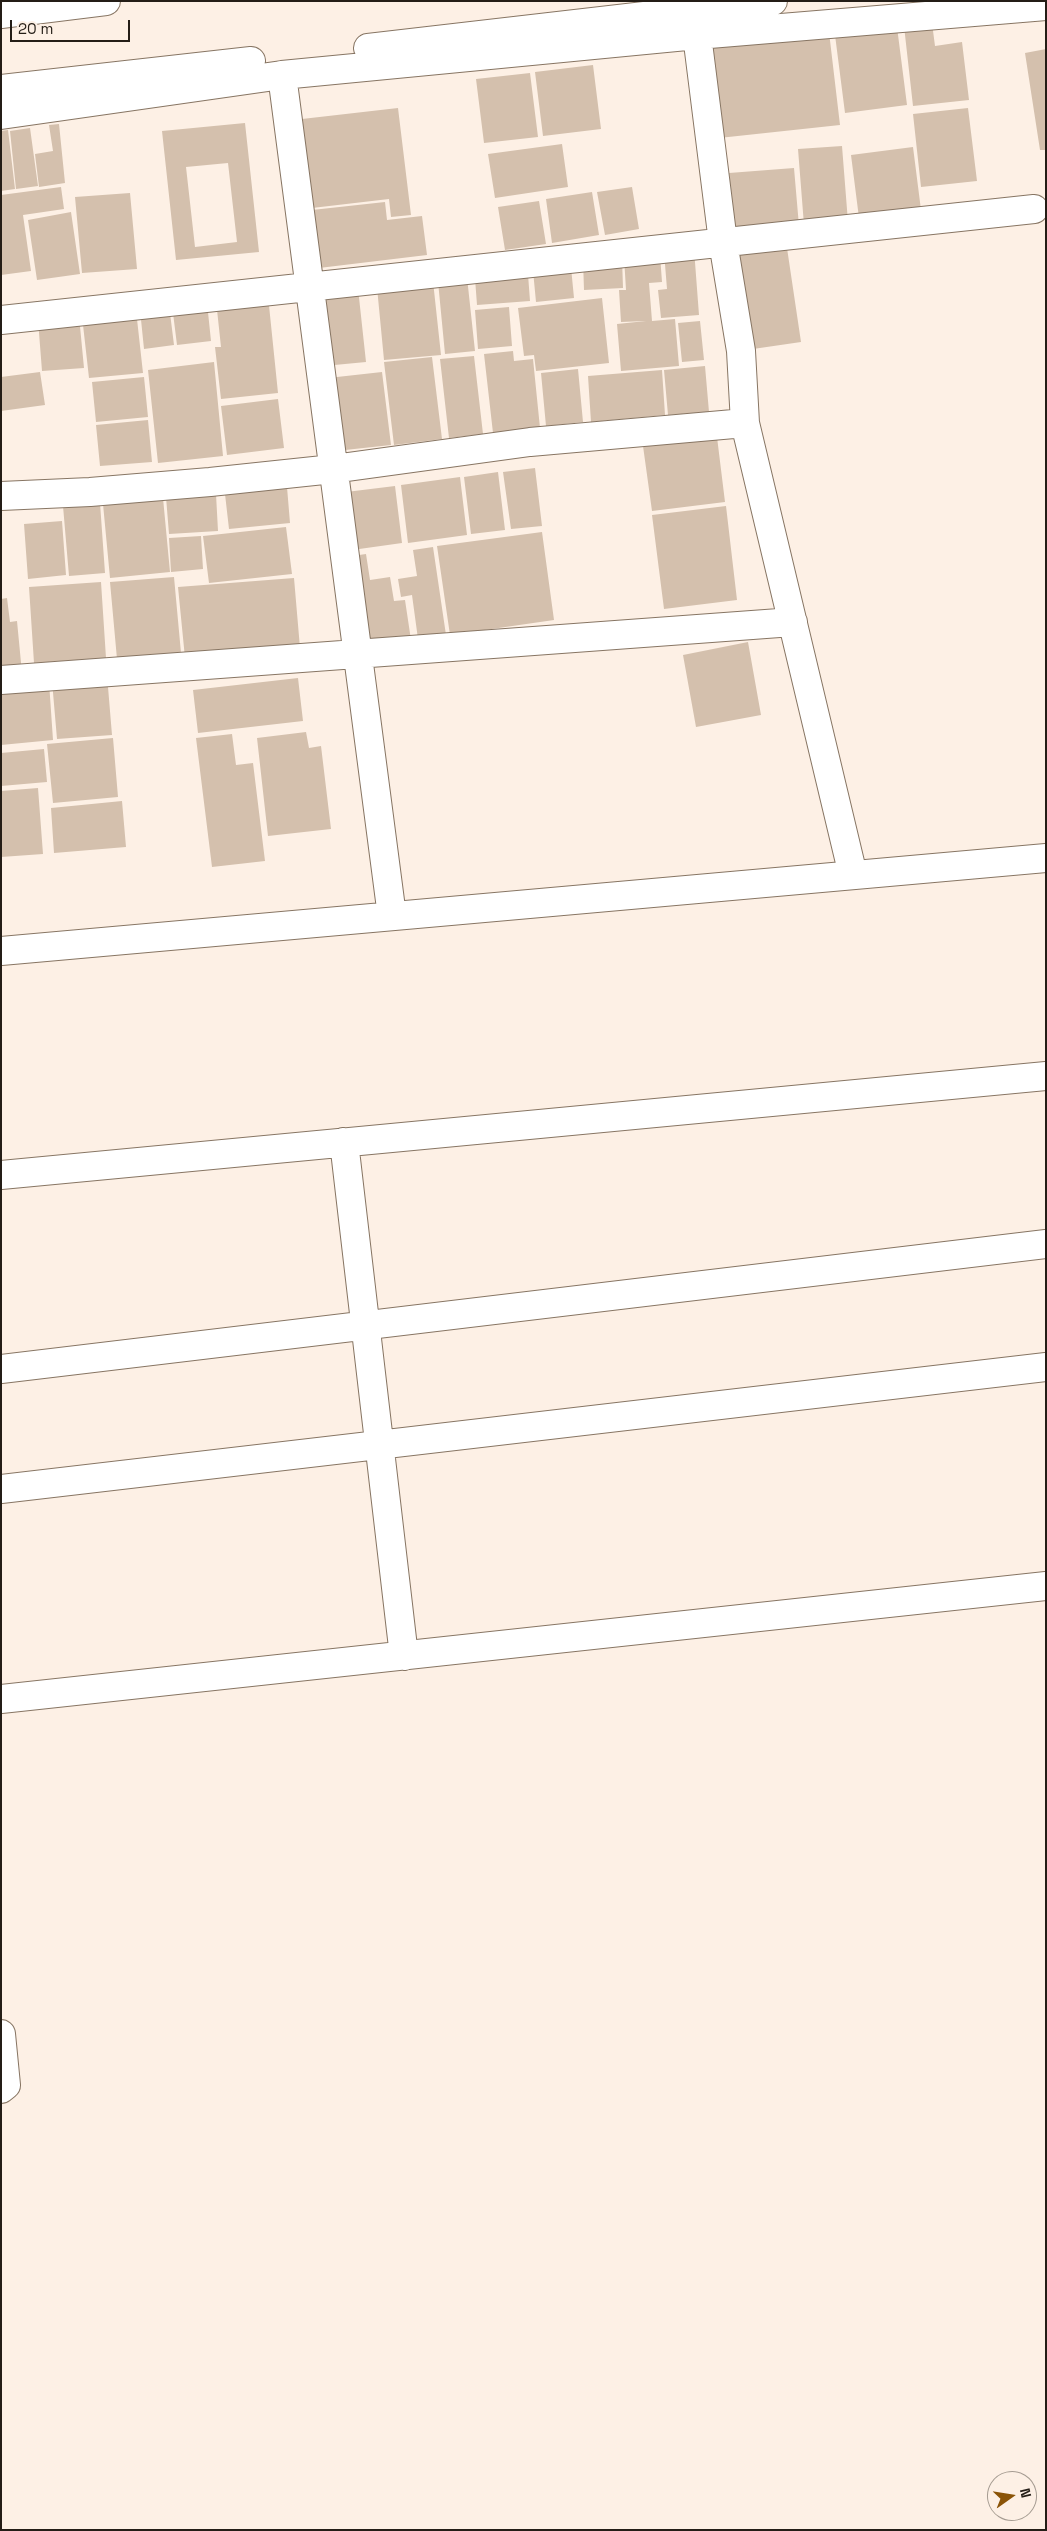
<!DOCTYPE html>
<style>
body{margin:0}
#map{position:relative;width:1047px;height:2531px;overflow:hidden;background:#fdf0e5;font-family:"Space Grotesk",sans-serif}
canvas{display:block}
.frame{position:absolute;inset:0;border:2px solid #241d16;pointer-events:none}
.north{position:absolute;left:987px;top:2471px;width:50px;height:50px;box-sizing:border-box;background:#fdf0e5;border:1px solid #a69c92;border-radius:50%;rotate:77deg;font-size:14px;font-weight:700;line-height:20px;text-align:center;color:#241d16}
.north::after{content:'';display:block;margin:auto;width:18px;height:22px;background:#8b5408;clip-path:polygon(50% 0,100% 100%,50% 72%,0 100%)}
.scale{position:absolute;left:10px;top:20px;width:120px;height:22px;box-sizing:border-box;border:2px solid #241d16;border-top:0;padding-left:6px;font-size:15px;line-height:18px;white-space:nowrap;color:#241d16;-webkit-text-stroke:4px #fdf0e5;paint-order:stroke}
</style>
<div id="map">
<canvas width="1047" height="2531"></canvas>
<div class="frame"></div>
<div class="north">N</div>
<div class="scale">20 m</div>
</div>
<script>
const context = document.querySelector('canvas').getContext('2d');
context.lineJoin = 'round';
function fill(path, color) {
  context.fillStyle = color;
  context.fill(path, 'evenodd');
}
function poly(rows) {
  const path = new Path2D();
  for (const r of rows) {
    path.moveTo(r[0], r[1]);
    for (let i = 2; i < r.length; i += 2) path.lineTo(r[i], r[i + 1]);
  }
  return path;
}
function strokePath(path, color, width, dash) {
  context.strokeStyle = color;
  context.lineWidth = width;
  context.lineCap = dash ? 'butt' : 'round';
  context.setLineDash(dash || []);
  context.stroke(path);
}
fill(poly([
 [932,23,935,46,962,42,969,100,913,106,904,26],
 [897,27,907,105,845,113,835,35],
 [829,32,840,125,719,138,709,45],
 [1046,49,1046,150,1040,150,1025,53],
 [593,65,601,129,543,136,535,72],
 [530,73,538,137,484,143,476,79],
 [398,108,411,215,391,217,389,199,312,208,302,119],
 [968,108,977,181,921,187,913,114],
 [245,123,259,252,176,260,162,131],
 [228,163,237,242,195,247,186,167],
 [59,124,65,183,39,187,35,154,53,151,49,125],
 [30,128,38,186,16,189,10,131],
 [8,130,15,189,1,191,1,131],
 [562,144,568,187,495,198,488,154],
 [842,146,848,222,804,225,798,149],
 [913,147,921,210,859,218,851,155],
 [794,168,799,226,734,231,729,173],
 [61,187,64,209,23,215,31,271,1,275,1,195],
 [632,187,639,229,605,235,597,192],
 [592,192,599,235,552,243,546,199],
 [130,193,137,269,82,273,75,197],
 [539,201,546,244,505,250,498,207],
 [385,202,387,220,422,216,427,255,319,268,312,210],
 [71,212,80,274,37,280,28,220],
 [787,248,801,342,753,349,739,255],
 [694,249,699,315,661,318,658,290,667,289,664,252],
 [660,255,662,282,649,283,652,321,675,319,679,366,621,371,617,324,646,321,621,322,619,290,626,290,624,257],
 [570,257,574,298,536,302,532,260],
 [622,258,623,288,584,290,583,260],
 [527,261,530,301,477,305,474,265],
 [466,268,475,351,445,354,437,271],
 [432,272,441,355,384,360,376,277],
 [357,279,366,362,324,366,316,283],
 [267,286,278,393,221,399,215,347,221,347,215,291],
 [206,293,211,341,177,345,171,297],
 [168,297,174,345,144,349,139,300],
 [602,298,609,363,536,371,534,355,524,356,518,308],
 [135,301,143,373,89,378,82,316],
 [509,307,512,346,478,349,475,310],
 [79,316,84,368,42,371,38,320],
 [700,321,704,360,682,362,678,323],
 [513,351,514,361,533,359,540,428,493,433,484,354],
 [474,356,483,434,449,438,440,359],
 [432,357,442,439,394,445,384,362],
 [214,362,223,456,158,463,148,370],
 [705,366,709,412,668,415,664,370],
 [578,369,583,422,546,426,541,373],
 [662,370,665,415,591,422,588,376],
 [40,372,45,405,1,411,1,377],
 [382,372,391,445,336,451,328,378],
 [144,377,148,417,96,422,92,382],
 [278,399,284,448,227,455,221,406],
 [148,420,152,462,100,466,96,425],
 [717,437,725,502,652,511,643,446],
 [535,468,542,526,511,529,503,472],
 [498,472,505,530,471,534,464,477],
 [460,477,467,535,408,543,401,485],
 [395,486,402,543,345,551,338,493],
 [287,487,290,523,229,529,225,494],
 [216,494,218,531,169,534,166,497],
 [163,498,170,572,110,578,103,504],
 [100,503,105,573,69,576,63,506],
 [726,506,737,600,664,609,652,515],
 [62,521,66,575,28,579,24,524],
 [286,527,292,574,209,583,203,536],
 [542,532,554,620,450,635,437,546],
 [201,536,203,569,171,572,169,538],
 [433,547,446,635,418,639,412,595,401,597,398,579,417,576,413,550],
 [366,554,370,580,390,577,394,601,405,600,411,640,358,648,345,557],
 [174,577,181,653,117,659,110,582],
 [294,578,300,648,185,658,178,587],
 [101,582,106,658,34,663,29,587],
 [7,598,10,622,17,621,22,673,1,675,1,599],
 [748,642,761,715,696,727,683,655],
 [107,675,112,735,57,739,52,681],
 [298,678,303,721,198,733,193,690],
 [49,682,53,740,1,745,1,686],
 [306,732,309,748,321,746,331,829,268,836,257,738],
 [232,734,236,765,253,763,265,861,212,867,196,738],
 [113,738,118,797,53,803,47,744],
 [44,749,47,782,1,786,1,753],
 [38,788,43,854,1,857,1,791],
 [122,801,126,847,54,853,51,808]
]), '#d4c0ad');
const street = poly([
 [1,14,106,1],
 [697,35,723,242,741,351,745,423,853,875],
 [368,48,773,1],
 [282,75,392,916],
 [1,89,251,61],
 [1,115,282,75,697,35,1046,6],
 [1,320,1034,209],
 [1,496,90,492,210,482,333,469,530,442,745,423],
 [1,680,793,622],
 [1,951,1046,858],
 [344,1142,404,1656],
 [1,1175,1046,1076],
 [1,1369,1046,1244],
 [1,1489,1046,1367],
 [1,1699,1046,1586],
 [1,2034,6,2085,1,2089]
]);
strokePath(street, '#877563', 30);
strokePath(street, '#fff', 28);
</script>
